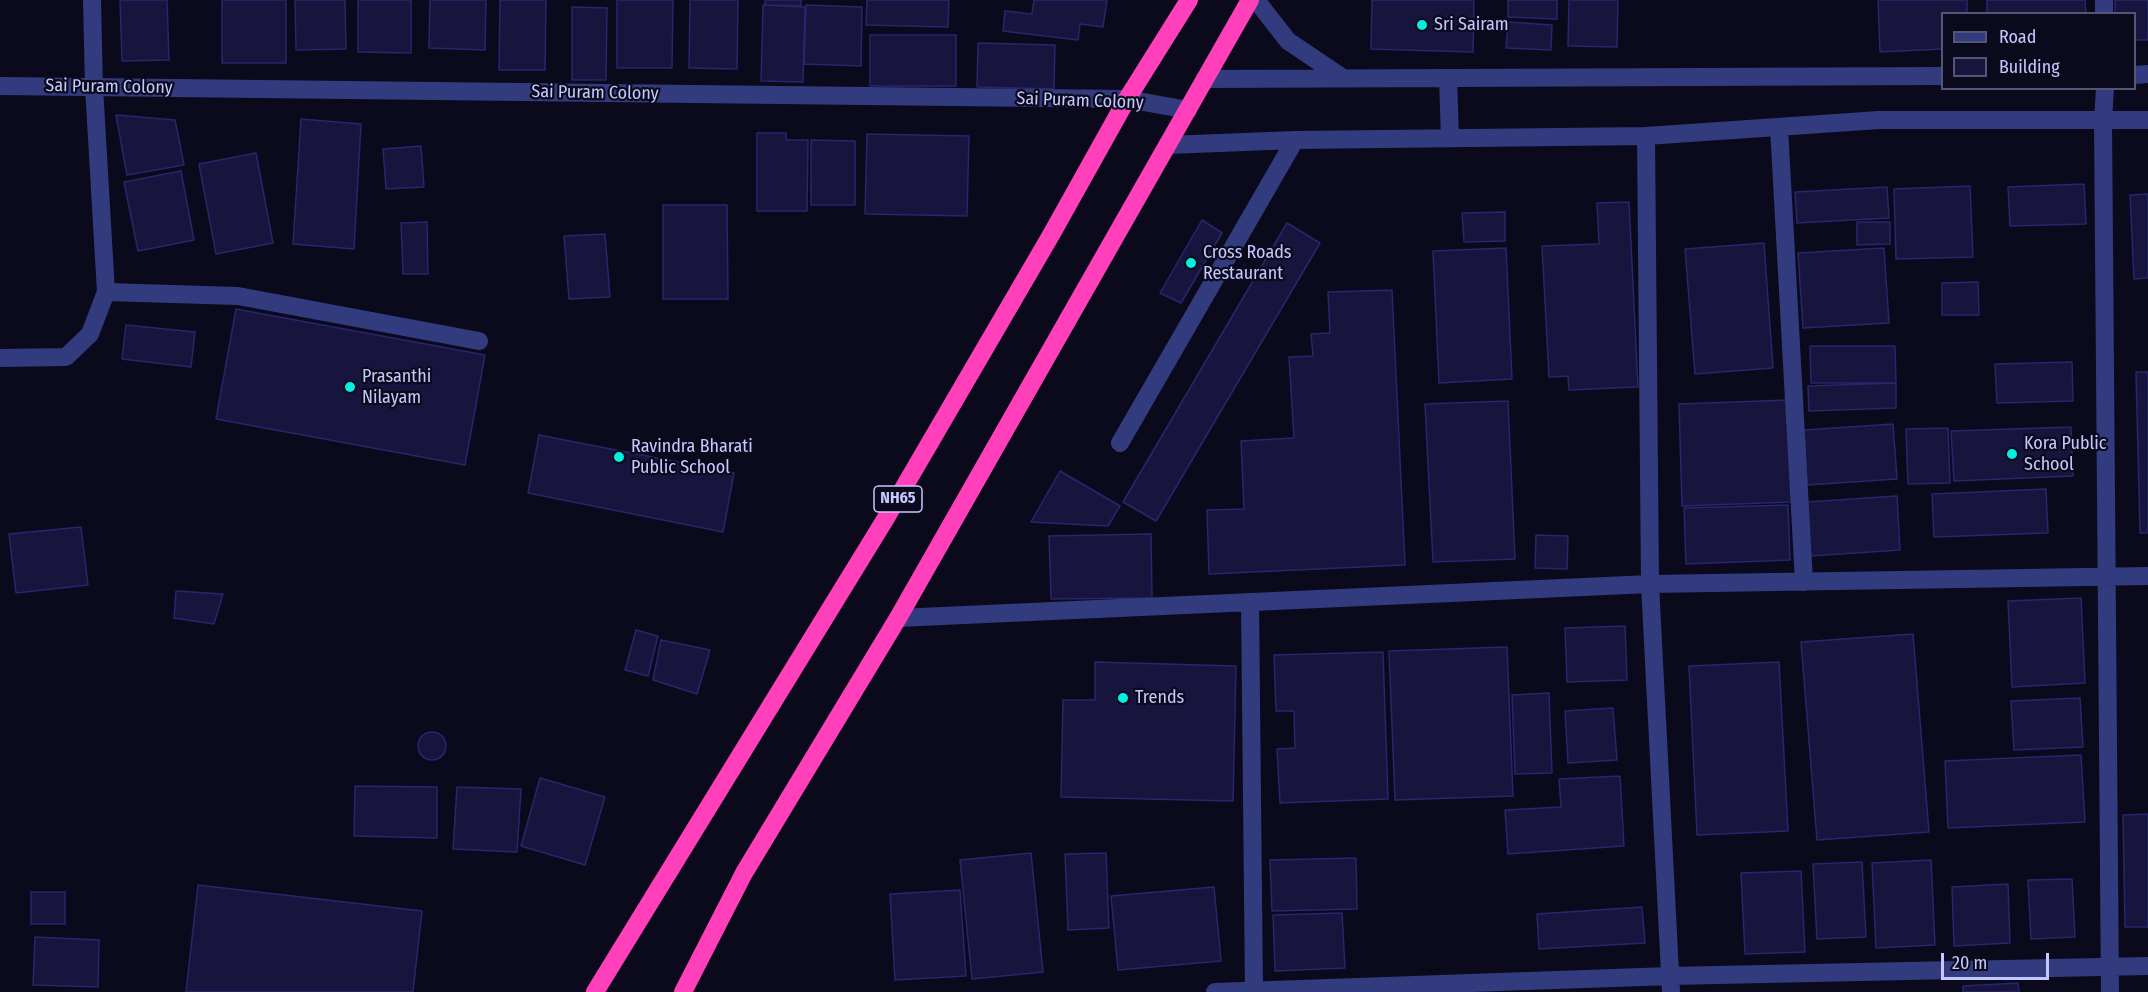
<!DOCTYPE html>
<style>
body{margin:0}
#map{position:relative;width:2148px;height:992px;overflow:hidden;background:#0a0a1c;font-family:"Fira Sans Condensed",sans-serif}
canvas{display:block}
.legend{position:absolute;left:1941px;top:12px;width:195px;height:78px;box-sizing:border-box;background:#0a0a1c;border:2px solid #555677;margin:0;padding:8px 10px;list-style:none;font-size:18px;color:#c5c8ff}
.legend li{display:flex;align-items:center;gap:12px;height:30px}
.legend b{width:30px;border:2px solid #555677}
.scale{position:absolute;left:1941px;top:953px;width:108px;height:27px;box-sizing:border-box;border:3px solid #c5c8ff;border-top:0;padding-left:8px;font-size:18px;line-height:21px;white-space:nowrap;color:#c5c8ff;-webkit-text-stroke:4px #0a0a1c;paint-order:stroke}
</style>
<div id="map">
<canvas width="2148" height="992"></canvas>
<ul class="legend">
<li><b style="height:8px;background:#323b7e"></b>Road</li>
<li><b style="height:16px;background:#17153e"></b>Building</li>
</ul>
<div class="scale">20 m</div>
</div>
<script>
const context = document.querySelector('canvas').getContext('2d');
context.lineJoin = 'round';
function fill(path, color) {
  context.fillStyle = color;
  context.fill(path, 'evenodd');
}
function poly(rows) {
  const path = new Path2D();
  for (const r of rows) {
    if (r.length === 3) {
      path.moveTo(r[0] + r[2], r[1]);
      path.arc(r[0], r[1], r[2], 0, 2 * Math.PI);
      continue;
    }
    path.moveTo(r[0], r[1]);
    for (let i = 2; i < r.length; i += 2) path.lineTo(r[i], r[i + 1]);
  }
  return path;
}
function strokePath(path, color, width, dash) {
  context.strokeStyle = color;
  context.lineWidth = width;
  context.lineCap = dash ? 'butt' : 'round';
  context.setLineDash(dash || []);
  context.stroke(path);
}
function label(font, color, halo, rows, align = 'center') {
  context.font = font + ' "Fira Sans Condensed",sans-serif';
  context.lineWidth = 4.5;
  context.setLineDash([]);
  context.textBaseline = 'middle';
  context.strokeStyle = halo;
  context.fillStyle = color;
  for (const [text, x, y, turn = 0] of rows) {
    context.save();
    context.translate(x, y);
    context.rotate((+turn || 0) * Math.PI / 180);
    context.textAlign = isNaN(turn) ? turn : align;
    if (halo) context.strokeText(text, 0, 0);
    context.fillText(text, 0, 0);
    context.restore();
  }
}
const building = poly([
 [120,0,167,0,169,60,122,61,120,0],
 [222,0,286,0,286,63,222,63,222,0],
 [295,0,345,0,346,49,296,50,295,0],
 [358,0,411,0,411,53,358,52,358,0],
 [430,0,486,0,485,50,429,48,430,0],
 [500,0,546,0,545,70,499,70,500,0],
 [617,0,673,0,672,68,617,68,617,0],
 [690,0,738,0,737,69,689,68,690,0],
 [765,0,801,0,801,6,765,5,765,0],
 [867,0,949,0,948,27,866,25,867,0],
 [1034,0,1107,0,1103,27,1080,24,1078,40,1003,31,1005,11,1032,14,1034,0],
 [1372,0,1474,0,1473,52,1371,49,1372,0],
 [1508,0,1557,0,1557,19,1508,17,1508,0],
 [1569,0,1618,0,1617,47,1568,46,1569,0],
 [1878,0,1967,0,1967,14,1942,14,1942,49,1880,52,1878,0],
 [1987,0,2085,0,2086,14,1987,14,1987,0],
 [2115,0,2148,0,2148,40,2134,40,2134,14,2115,14,2115,0],
 [763,5,805,7,803,82,761,81,763,5],
 [806,5,862,7,861,66,804,64,806,5],
 [572,7,607,8,606,80,572,80,572,7],
 [1508,22,1552,25,1551,50,1506,48,1508,22],
 [870,35,956,35,956,86,870,86,870,35],
 [978,43,1055,45,1054,89,977,87,978,43],
 [116,115,175,120,184,165,127,175,116,115],
 [301,119,361,124,354,249,293,244,301,119],
 [757,133,786,133,786,140,808,140,807,211,757,211,757,133],
 [867,134,969,136,967,216,865,214,867,134],
 [811,140,855,141,855,205,811,205,811,140],
 [421,146,424,187,386,189,383,149,421,146],
 [256,153,273,243,216,254,199,164,256,153],
 [181,171,194,240,138,251,124,182,181,171],
 [2084,184,2086,224,2010,226,2008,187,2084,184],
 [1970,186,1973,257,1896,259,1894,189,1970,186],
 [1887,187,1889,218,1797,223,1795,192,1887,187],
 [2148,194,2148,278,2134,279,2130,195,2148,194],
 [1629,202,1638,387,1569,390,1568,376,1549,377,1542,246,1599,244,1597,203,1629,202],
 [663,205,727,205,728,299,663,299,663,205],
 [1505,212,1505,241,1464,242,1462,213,1505,212],
 [1202,220,1222,233,1181,303,1160,293,1202,220],
 [427,222,428,274,403,274,401,223,427,222],
 [1857,222,1890,222,1890,244,1857,245,1857,222],
 [1287,223,1320,243,1156,521,1123,502,1287,223],
 [605,234,610,297,569,299,564,236,605,234],
 [1764,243,1773,368,1695,374,1685,249,1764,243],
 [1506,248,1512,379,1439,383,1433,251,1506,248],
 [1884,248,1889,323,1803,328,1798,253,1884,248],
 [1978,282,1979,315,1942,315,1942,283,1978,282],
 [1392,290,1405,565,1209,574,1207,510,1244,509,1241,441,1294,438,1289,357,1313,356,1311,334,1330,333,1328,292,1392,290],
 [236,309,485,355,465,465,216,419,236,309],
 [126,325,195,332,191,367,122,359,126,325],
 [1810,346,1895,346,1896,383,1811,383,1810,346],
 [2072,362,2073,401,1997,403,1995,364,2072,362],
 [2136,372,2148,372,2148,533,2140,533,2136,372],
 [1896,383,1896,408,1809,411,1808,386,1896,383],
 [1788,400,1792,502,1682,506,1679,404,1788,400],
 [1508,401,1515,559,1433,562,1425,404,1508,401],
 [1893,424,1897,479,1807,485,1804,430,1893,424],
 [2071,427,2073,476,1954,481,1951,431,2071,427],
 [1948,428,1950,483,1908,484,1906,429,1948,428],
 [539,435,734,473,723,532,528,493,539,435],
 [1060,471,1120,506,1108,526,1031,522,1060,471],
 [2046,489,2048,533,1934,537,1932,494,2046,489],
 [1897,496,1900,550,1810,556,1807,502,1897,496],
 [1788,505,1790,560,1686,564,1684,508,1788,505],
 [81,527,88,585,16,593,9,534,81,527],
 [1151,534,1152,598,1051,599,1049,536,1151,534],
 [1536,535,1568,536,1567,569,1535,568,1536,535],
 [176,591,223,594,214,624,174,618,176,591],
 [2081,598,2085,683,2012,687,2008,601,2081,598],
 [1625,626,1627,680,1567,682,1565,628,1625,626],
 [636,630,658,636,648,676,625,670,636,630],
 [1913,634,1929,832,1817,840,1801,642,1913,634],
 [661,640,710,650,697,694,653,680,661,640],
 [1507,647,1513,796,1395,800,1389,651,1507,647],
 [1383,652,1388,799,1280,803,1277,749,1295,748,1294,711,1276,711,1274,655,1383,652],
 [1095,662,1236,666,1233,801,1061,797,1063,700,1095,700,1095,662],
 [1779,662,1788,831,1697,835,1689,666,1779,662],
 [1549,693,1552,773,1515,774,1512,695,1549,693],
 [2080,698,2083,747,2014,750,2011,701,2080,698],
 [1613,708,1617,760,1568,763,1565,711,1613,708],
 [432,746,14],
 [2081,755,2085,822,1948,828,1945,761,2081,755],
 [1620,776,1624,846,1508,854,1505,810,1561,807,1559,779,1620,776],
 [540,778,605,797,585,865,521,846,540,778],
 [355,786,437,787,437,838,354,836,355,786],
 [457,787,521,789,517,852,453,849,457,787],
 [2148,814,2148,927,2125,927,2123,815,2148,814],
 [1031,853,1043,972,972,979,960,860,1031,853],
 [1106,853,1109,928,1068,930,1065,854,1106,853],
 [1356,858,1357,909,1272,911,1270,860,1356,858],
 [1931,860,1935,945,1876,948,1872,863,1931,860],
 [1862,862,1866,937,1817,939,1813,864,1862,862],
 [1801,871,1805,952,1745,954,1741,873,1801,871],
 [2072,879,2075,937,2031,939,2028,880,2072,879],
 [2008,884,2010,943,1954,946,1952,887,2008,884],
 [198,885,422,911,413,992,186,992,198,885],
 [1214,887,1221,961,1118,970,1111,896,1214,887],
 [960,890,966,976,895,980,890,894,960,890],
 [31,892,65,892,65,924,31,924,31,892],
 [1642,907,1645,943,1539,949,1537,914,1642,907],
 [1342,913,1345,968,1275,971,1273,915,1342,913],
 [35,937,99,940,98,987,33,985,35,937],
 [2018,983,2019,992,1963,992,1963,986,2018,983]
]);
fill(building, '#17153e');
strokePath(building, '#28266c', 1.5);
strokePath(poly([
 [1256,0,1288,41,1343,78],
 [2104,0,2104,14],
 [2134,75,2148,74],
 [1448,78,1450,138],
 [1205,79,1942,76],
 [0,86,1127,99,1188,110],
 [2105,88,2103,121,2110,992],
 [1779,127,1804,582],
 [1646,136,1650,584,1671,992],
 [1168,145,1295,140,1646,136,1879,120,2148,120],
 [106,292,238,296,479,341],
 [0,358,66,357,90,334,106,292,94,87,92,0],
 [1120,443,1295,140],
 [1250,602,1254,992],
 [898,618,1650,584,2148,576],
 [1215,992,1670,976,2148,966]
]), '#323b7e', 18);
strokePath(poly([
 [595,992,886,518,1051,235,1127,99,1189,0],
 [683,992,744,873,898,618,1250,0]
]), '#ff40ba', 18);
for (const [x, y, r, color] of [
 [1422,25,6,"#00f0e2"],
 [1191,263,6,"#00f0e2"],
 [350,387,6,"#00f0e2"],
 [2012,454,6,"#00f0e2"],
 [619,457,6,"#00f0e2"],
 [1123,698,6,"#00f0e2"]
]) {
  const dot = new Path2D();
  dot.arc(x, y, r, 0, 2 * Math.PI);
  context.fillStyle = color;
  context.fill(dot);
  strokePath(dot, '#0a0a1c', 2);
}
for (const [x, y, w] of [
 [898,499,48]
]) {
  const box = new Path2D();
  box.roundRect(x - w / 2, y - 13, w, 26, 4.5);
  context.fillStyle = '#0a0a1c';
  context.fill(box);
  strokePath(box, '#c5c8ff', 1.5);
}
label('bold 16px', '#c5c8ff', null, [
 ["NH65",898,499]
]);
label('18px', '#c5c8ff', '#0a0a1c', [
 ["Sri Sairam",1434,25],
 ["Cross Roads",1203,253],
 ["Restaurant",1203,274],
 ["Prasanthi",362,377],
 ["Nilayam",362,398],
 ["Kora Public",2024,444],
 ["School",2024,465],
 ["Ravindra Bharati",631,447],
 ["Public School",631,468],
 ["Trends",1135,698]
], 'left');
label('18px', '#c5c8ff', '#0a0a1c', [
 ["Sai Puram Colony",109,87,1],
 ["Sai Puram Colony",595,93,1],
 ["Sai Puram Colony",1080,101,2]
]);
</script>
